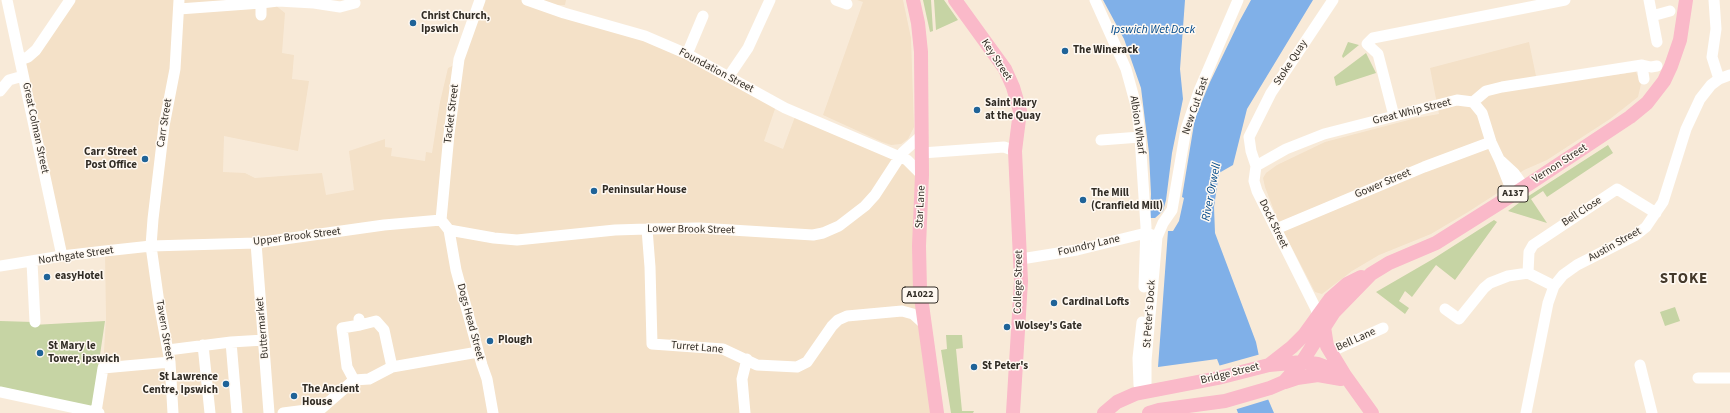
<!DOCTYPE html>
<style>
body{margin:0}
canvas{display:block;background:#f8ead8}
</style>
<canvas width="1730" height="413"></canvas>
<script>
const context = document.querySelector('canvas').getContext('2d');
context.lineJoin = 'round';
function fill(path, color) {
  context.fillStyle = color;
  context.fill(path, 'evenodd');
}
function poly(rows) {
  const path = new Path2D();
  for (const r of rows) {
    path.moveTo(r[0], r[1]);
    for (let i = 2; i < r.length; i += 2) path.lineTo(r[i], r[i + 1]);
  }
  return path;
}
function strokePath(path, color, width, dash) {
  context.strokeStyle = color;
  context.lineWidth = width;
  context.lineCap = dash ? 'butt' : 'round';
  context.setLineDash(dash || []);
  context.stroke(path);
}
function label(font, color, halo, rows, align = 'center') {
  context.font = font + ' "Source Sans 3",sans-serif';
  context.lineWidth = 3;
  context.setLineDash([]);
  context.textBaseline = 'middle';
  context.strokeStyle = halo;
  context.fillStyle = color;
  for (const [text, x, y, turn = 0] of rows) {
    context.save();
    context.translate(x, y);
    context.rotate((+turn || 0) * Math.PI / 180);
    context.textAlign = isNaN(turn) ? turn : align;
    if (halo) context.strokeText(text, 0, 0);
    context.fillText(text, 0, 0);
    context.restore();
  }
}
fill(poly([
 [70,0,269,0,285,13,282,53,294,55,292,79,309,81,298,151,224,136,223,172,245,173,255,178,322,173,326,195,354,190,349,151,385,139,385,147,392,148,391,156,425,161,426,152,432,153,440,102,448,68,458,63,480,0,566,0,565,5,545,5,645,36,777,103,764,141,783,149,796,114,913,166,922,153,919,246,939,413,95,413,103,368,106,318,105,251,62,256,20,60,28,57],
 [857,0,903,0,911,38,914,127,908,139,901,144,891,145,882,142,823,115,863,2],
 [1529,42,1537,81,1590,78,1636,72,1641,84,1638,97,1610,119,1547,160,1524,170,1498,188,1499,192,1468,212,1431,234,1379,255,1352,271,1322,294,1315,292,1278,221,1265,187,1263,178,1266,173,1277,165,1325,142,1416,118,1439,114,1430,68]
]), '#f4e1c8');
fill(poly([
 [923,0,931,0,933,31,930,32],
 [934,0,944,0,958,20,936,30],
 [1348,42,1359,45,1343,58,1342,56],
 [1366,53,1376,73,1336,86,1334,77],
 [1608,145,1613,153,1547,197,1543,191,1531,199,1547,223,1508,211,1527,197],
 [1494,220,1497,222,1455,280,1436,265,1412,297,1405,291,1399,301,1409,308,1405,314,1376,292,1433,259],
 [1675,307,1680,321,1665,326,1660,312],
 [0,321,33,322,33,325,105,321,92,409,0,389],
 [946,335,962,335,963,348,956,349,962,411,974,411,973,413,951,413,941,350,947,349]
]), '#c6d4a4');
fill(poly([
 [1103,0,1185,0,1180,69,1183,99,1172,153,1166,200,1163,211,1155,218,1150,218,1151,194,1149,153,1141,88,1124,39],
 [1251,0,1313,0,1247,109,1233,165,1219,173,1214,207,1215,233,1256,342,1268,399,1274,413,1238,413,1217,359,1158,367,1168,231,1173,231,1179,221,1184,198,1182,197,1195,118,1210,82,1239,22]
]), '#80b0e8');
fill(poly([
 [1261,354,1270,399,1234,410,1218,366]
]), '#f8ead8');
strokePath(poly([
 [7,0,62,256],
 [480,0,459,59,449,134,441,220,449,230,456,270,482,365,487,379,493,413],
 [527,0,564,13,645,36,687,54,785,108,907,160,922,175],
 [836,0,847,4],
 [1095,0,1126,69,1137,109,1140,137,1146,227,1144,287],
 [1649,0,1657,42],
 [1714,0,1716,29,1712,57,1719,79],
 [179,9,261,3],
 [261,15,261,3,278,1,314,3,340,7,355,3],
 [1652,16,1670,11],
 [687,54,703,16],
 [20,60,28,57,36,50,70,0],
 [1642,65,1644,79],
 [729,76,748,48,770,0],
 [0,91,9,80,23,76],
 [1473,102,1482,113,1491,142,1500,161,1513,194],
 [1394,116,1378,54,1367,44,1373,38,1565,0],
 [1101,140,1140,137],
 [922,153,1004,147,1015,151],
 [1501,161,1514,173,1524,187],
 [1256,166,1286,149,1324,134,1457,100,1473,102,1486,91,1502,87,1642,65,1651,67,1657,66],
 [647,229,650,267,652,344,723,349,757,365,797,367,807,362,832,326,838,320,847,316,902,311,913,314,924,324],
 [1276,229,1424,167,1491,142],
 [449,230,494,238,517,240,615,230,647,229,699,228,813,235,823,233,839,226,865,206,875,195,903,152,922,135],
 [256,243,269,413],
 [1021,259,1077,250,1146,233,1152,235],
 [32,262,35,322],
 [0,266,62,256,105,251,151,246,256,243,384,225,441,220],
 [1528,273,1554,286],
 [1445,309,1459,319,1484,288,1490,283,1508,276,1528,273,1529,252,1533,245,1617,189,1656,213],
 [1318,316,1316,309,1257,191,1254,181,1256,166,1251,151,1249,137,1271,93,1333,0],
 [359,319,360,325,376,321,384,330,392,367],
 [231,342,237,413],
 [203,345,210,413],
 [168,350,231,342,264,340],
 [1330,352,1383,328],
 [1640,365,1652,413],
 [1698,378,1730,378],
 [354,380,347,367,342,328,360,325],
 [1139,385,1138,358,1142,322],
 [0,392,99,413],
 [1146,392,1146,361,1157,237,1163,223,1172,210,1186,129,1199,91,1238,0],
 [96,412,103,368,170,362],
 [173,413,170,362,159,303,151,246,153,219,164,126,175,69,179,0],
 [283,413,322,408,354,380,369,379,392,367,478,352],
 [745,413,742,379,747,359],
 [1526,413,1548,303,1554,286,1563,275,1577,265,1636,235,1646,227,1663,202,1686,129,1700,99,1711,85,1719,79,1730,75]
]), '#fff', 11);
strokePath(poly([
 [913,0,918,23,921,52,922,175,919,246,920,290,937,413],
 [955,0,1005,69,1013,87,1020,111,1015,151,1021,281,1013,413],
 [1324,327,1327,346,1344,374],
 [1269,365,1302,362,1318,364,1344,374,1372,413],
 [1285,382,1297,378,1318,375,1341,379],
 [1104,413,1117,402,1135,394,1218,378,1269,365,1292,347,1304,335,1330,299,1347,284,1361,277],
 [1149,413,1159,410,1225,401,1270,388,1284,382,1302,362,1334,312,1371,274,1389,263,1436,243,1517,192,1630,117,1647,103,1664,81,1671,66,1680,40,1686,0]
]), '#fab9c9', 14);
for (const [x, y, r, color] of [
 [413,23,4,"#1f6398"],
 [1065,51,4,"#1f6398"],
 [977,110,4,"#1f6398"],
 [145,159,4,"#1f6398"],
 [594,191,4,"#1f6398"],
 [1083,200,4,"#1f6398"],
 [47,277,4,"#1f6398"],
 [1054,303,4,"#1f6398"],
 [1007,327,4,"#1f6398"],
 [490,341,4,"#1f6398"],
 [40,353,4,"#1f6398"],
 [974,367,4,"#1f6398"],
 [226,384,4,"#1f6398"],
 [294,396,4,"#1f6398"]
]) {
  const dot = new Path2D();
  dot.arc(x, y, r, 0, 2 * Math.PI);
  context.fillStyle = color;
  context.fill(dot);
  strokePath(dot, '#fff9f2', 1.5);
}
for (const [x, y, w] of [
 [1513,194,30],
 [920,295,36]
]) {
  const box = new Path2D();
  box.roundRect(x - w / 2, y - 8, w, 16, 3);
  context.fillStyle = '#fff9f2';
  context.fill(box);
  strokePath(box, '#322d26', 1);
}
label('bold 10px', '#322d26', null, [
 ["A137",1513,194],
 ["A1022",920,295]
]);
label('bold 11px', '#322d26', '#fff9f2', [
 ["Christ Church,",421,17],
 ["Ipswich",421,30],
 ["The Winerack",1073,51],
 ["Saint Mary",985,104],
 ["at the Quay",985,117],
 ["Carr Street",137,153,"right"],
 ["Post Office",137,166,"right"],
 ["Peninsular House",602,191],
 ["The Mill",1091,194],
 ["(Cranfield Mill)",1091,207],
 ["easyHotel",55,277],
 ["Cardinal Lofts",1062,303],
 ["Wolsey's Gate",1015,327],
 ["Plough",498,341],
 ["St Mary le",48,347],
 ["Tower, ipswich",48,360],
 ["St Peter's",982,367],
 ["St Lawrence",218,378,"right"],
 ["Centre, Ipswich",218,391,"right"],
 ["The Ancient",302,390],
 ["House",302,403]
], 'left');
label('11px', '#322d26', '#fff9f2', [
 ["Key Street",996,60,57],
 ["Stoke Quay",1291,63,-57],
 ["Foundation Street",716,71,28],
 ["New Cut East",1196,106,-71],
 ["Great Whip Street",1412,112,-14],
 ["Tacket Street",452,114,-83],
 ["Carr Street",165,123,-81],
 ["Albion Wharf",1137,125,82],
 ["Great Colman Street",35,128,78],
 ["Vernon Street",1560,164,-33],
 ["Gower Street",1383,184,-23],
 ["Star Lane",921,207,-87],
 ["Bell Close",1582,212,-33],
 ["Dock Street",1273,224,64],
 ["Lower Brook Street",691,230,1],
 ["Upper Brook Street",297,237,-7],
 ["Austin Street",1615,245,-29],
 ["Foundry Lane",1089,246,-13],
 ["Northgate Street",76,256,-8],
 ["College Street",1019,282,-89],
 ["St Peter's Dock",1150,314,-86],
 ["Dogs Head Street",470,322,75],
 ["Buttermarket",263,328,-95],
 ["Tavern Street",164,330,80],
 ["Bell Lane",1356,340,-24],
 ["Turret Lane",697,348,5],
 ["Bridge Street",1230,374,-14]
]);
label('italic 12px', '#00498a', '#fff9f2', [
 ["Ipswich Wet Dock",1153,30],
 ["River Orwell",1212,192,-79]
]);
context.letterSpacing = '1px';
label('bold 15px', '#44392b', '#fff9f2', [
 ["STOKE",1684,280]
]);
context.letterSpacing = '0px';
</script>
